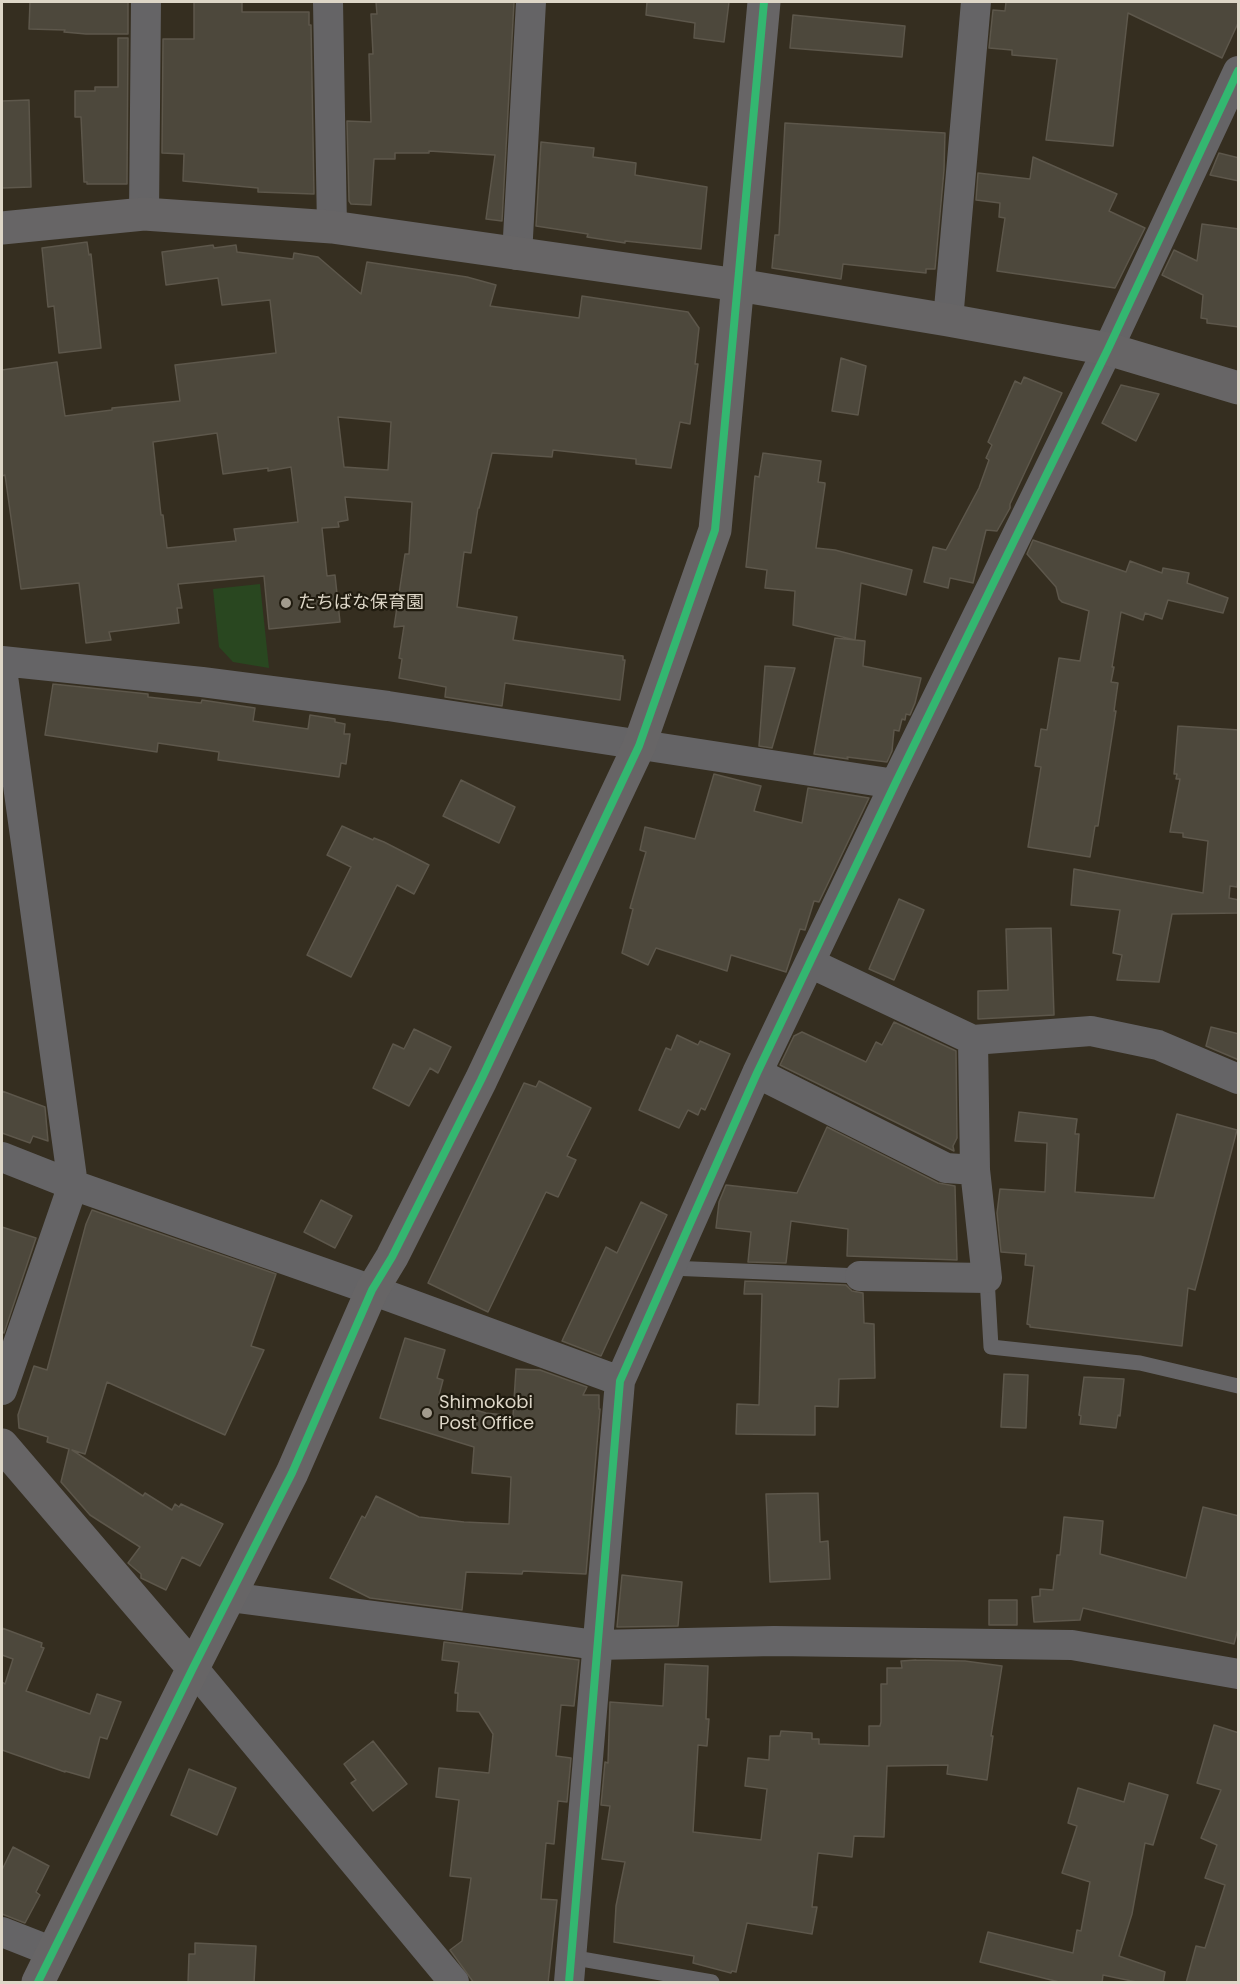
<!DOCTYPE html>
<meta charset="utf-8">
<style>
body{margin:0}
#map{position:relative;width:1240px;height:1984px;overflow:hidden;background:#352e20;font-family:Poppins,sans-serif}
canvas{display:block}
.frame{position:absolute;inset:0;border:3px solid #ddd6c7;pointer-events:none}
</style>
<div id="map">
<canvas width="1240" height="1984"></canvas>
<div class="frame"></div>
</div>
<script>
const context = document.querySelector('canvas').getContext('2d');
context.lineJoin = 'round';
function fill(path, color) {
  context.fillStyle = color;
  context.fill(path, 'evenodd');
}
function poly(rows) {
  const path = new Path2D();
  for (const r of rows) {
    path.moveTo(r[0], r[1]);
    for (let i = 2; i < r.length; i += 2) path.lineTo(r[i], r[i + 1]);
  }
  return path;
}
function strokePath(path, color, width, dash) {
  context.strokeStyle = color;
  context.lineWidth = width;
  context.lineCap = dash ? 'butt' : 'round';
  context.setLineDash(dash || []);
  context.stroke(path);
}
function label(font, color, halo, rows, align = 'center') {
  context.font = font + ' Poppins,"Noto Sans JP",sans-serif';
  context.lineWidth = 4.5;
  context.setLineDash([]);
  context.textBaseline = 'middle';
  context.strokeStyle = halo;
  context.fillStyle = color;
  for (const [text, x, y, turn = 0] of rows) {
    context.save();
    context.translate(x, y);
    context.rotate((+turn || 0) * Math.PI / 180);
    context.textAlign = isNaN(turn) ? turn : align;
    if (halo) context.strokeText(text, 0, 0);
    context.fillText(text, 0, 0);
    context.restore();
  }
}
fill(poly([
 [260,584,269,668,233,662,219,647,213,589]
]), '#294720');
const building = poly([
 [30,2,128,2,128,34,86,34,64,32,65,30,29,29,30,2],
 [194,2,242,2,242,12,309,12,309,25,311,25,314,194,258,192,258,188,183,181,184,154,162,153,163,39,194,39,194,2],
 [376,2,514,2,502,221,486,219,495,155,429,151,429,153,395,153,395,159,374,159,371,205,351,204,349,201,347,121,371,122,369,54,373,54,371,14,377,14,376,2],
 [647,2,729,2,724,42,694,38,695,23,646,15,647,2],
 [1006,2,1239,2,1239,21,1222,58,1128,13,1113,146,1046,140,1057,59,1012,55,1012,50,989,48,993,10,1005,11,1006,2],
 [793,15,905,26,902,57,790,48,793,15],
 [118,38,128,38,127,184,87,184,87,182,84,182,81,117,75,117,75,91,95,91,95,87,118,87,118,38],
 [29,100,31,187,2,188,2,101,29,100],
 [785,123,945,133,944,170,935,269,926,269,926,273,843,264,841,279,772,268,775,235,779,235,785,123],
 [541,142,594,148,593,157,636,163,635,175,707,187,701,249,625,241,625,243,587,237,588,234,536,226,541,142],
 [1219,153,1239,158,1239,181,1210,175,1219,153],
 [1033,157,1117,194,1109,211,1145,228,1115,288,997,271,1005,218,999,217,1000,203,976,200,978,173,1030,179,1033,157],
 [1202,224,1239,229,1239,327,1207,323,1207,319,1201,318,1203,295,1162,275,1174,250,1197,261,1202,224],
 [87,242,89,255,91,254,101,348,59,353,54,306,48,307,42,248,87,242],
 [213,245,214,248,236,245,237,252,293,259,294,253,318,257,361,294,367,262,467,277,496,285,490,306,579,318,582,296,688,312,699,328,695,364,698,364,690,424,680,422,671,468,636,464,636,459,553,450,552,457,492,453,479,508,478,508,471,553,464,552,457,607,517,617,513,640,623,656,623,660,625,660,620,700,505,683,502,706,445,697,446,687,399,678,402,659,399,658,404,626,394,627,405,554,409,554,412,502,345,497,348,520,338,522,339,527,322,528,327,576,335,575,340,622,269,629,264,576,178,584,182,608,177,608,179,623,109,632,111,640,86,643,79,583,21,589,5,475,2,476,2,370,57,362,65,416,112,410,112,408,180,401,175,365,276,353,270,300,222,305,218,278,166,285,162,252,213,245],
 [338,417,391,422,388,470,344,467,338,417],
 [217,433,223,474,268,468,268,471,291,467,298,522,234,529,236,541,167,548,163,515,161,515,153,442,217,433],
 [841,358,866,366,858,415,832,411,841,358],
 [1024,377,1062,393,1010,504,1010,508,997,531,986,530,973,583,950,578,948,588,924,582,933,547,946,550,979,488,989,460,986,458,992,445,988,442,1015,381,1021,384,1024,377],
 [1121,385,1159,394,1136,441,1102,423,1121,385],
 [763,453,821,461,818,482,825,483,825,485,816,548,835,550,912,570,906,595,861,583,855,640,793,625,795,591,765,588,767,570,746,567,755,476,759,477,763,453],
 [1033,540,1126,572,1130,561,1162,573,1163,568,1189,573,1187,583,1228,598,1223,613,1168,600,1162,619,1145,613,1143,620,1121,612,1112,667,1114,667,1111,682,1118,683,1114,711,1116,711,1098,826,1095,826,1090,857,1028,847,1041,767,1035,766,1041,729,1047,730,1059,658,1080,661,1089,611,1062,602,1059,599,1056,587,1027,554,1033,540],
 [835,638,865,641,863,666,921,678,915,703,910,715,906,714,905,720,902,719,899,731,894,730,892,751,887,762,847,757,848,759,814,754,835,638],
 [765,666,795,668,772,748,759,746,765,666],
 [53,684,148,694,148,697,201,703,202,700,255,708,253,721,308,729,310,715,335,719,335,722,345,724,344,734,350,734,346,764,341,763,339,777,218,760,219,752,158,743,157,752,45,735,53,684],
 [1178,726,1239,730,1239,864,1237,887,1230,886,1229,898,1239,900,1239,913,1172,914,1159,982,1117,980,1122,955,1113,953,1120,910,1071,905,1074,869,1203,893,1208,841,1183,837,1183,833,1170,832,1180,779,1176,779,1177,774,1174,774,1178,726],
 [714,774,761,786,754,811,802,823,808,788,869,798,819,902,814,901,805,930,800,929,786,972,731,955,727,971,656,948,648,965,622,953,633,909,630,908,646,852,640,850,645,827,695,839,714,774],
 [461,780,515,807,499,843,443,816,461,780],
 [342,826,373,840,374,838,384,842,429,865,414,894,397,885,351,977,307,955,351,867,327,855,342,826],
 [899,899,924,910,894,980,869,969,899,899],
 [1051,928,1054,1015,978,1019,978,991,1008,990,1006,929,1051,928],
 [894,1022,956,1051,957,1138,953,1146,954,1151,780,1065,794,1036,802,1032,866,1062,876,1042,882,1045,894,1022],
 [1211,1027,1239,1034,1239,1060,1206,1046,1211,1027],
 [414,1029,451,1047,438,1073,430,1068,409,1106,373,1088,393,1044,404,1049,414,1029],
 [677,1035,698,1045,700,1041,730,1054,705,1110,701,1108,698,1115,688,1110,679,1128,639,1110,666,1048,671,1050,677,1035],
 [539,1081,591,1108,567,1156,576,1160,558,1197,546,1192,488,1312,428,1283,524,1083,536,1087,539,1081],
 [2,1091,45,1107,48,1141,33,1136,30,1143,2,1133,2,1091],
 [1019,1112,1077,1119,1075,1134,1079,1134,1075,1192,1154,1198,1177,1114,1237,1130,1195,1290,1188,1288,1182,1346,1030,1327,1030,1325,1027,1324,1034,1266,1025,1265,1026,1254,1001,1252,997,1213,1000,1189,1045,1192,1047,1143,1015,1141,1019,1112],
 [827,1127,938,1183,955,1186,957,1260,847,1256,848,1229,791,1221,786,1263,748,1262,751,1232,716,1228,719,1202,726,1185,797,1193,827,1127],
 [321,1200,352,1216,335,1248,304,1232,321,1200],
 [641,1202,667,1215,601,1356,562,1341,606,1247,617,1253,641,1202],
 [92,1210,276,1274,251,1346,264,1350,225,1435,107,1382,85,1454,72,1450,143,1496,145,1493,172,1510,175,1504,179,1507,181,1504,223,1524,200,1566,182,1557,166,1590,141,1578,141,1574,128,1563,140,1547,90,1515,61,1482,69,1449,47,1442,48,1437,19,1428,18,1415,34,1366,47,1370,86,1224,92,1210],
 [2,1227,36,1238,4,1333,2,1332,2,1227],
 [745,1281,846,1285,852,1291,863,1293,864,1323,874,1324,875,1378,839,1379,838,1407,815,1406,815,1435,736,1434,737,1404,759,1405,762,1294,744,1294,745,1281],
 [405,1338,445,1350,437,1378,443,1380,438,1399,486,1413,513,1416,516,1369,540,1370,587,1387,583,1395,599,1395,599,1409,600,1409,586,1574,523,1571,522,1574,466,1572,462,1610,370,1598,330,1578,362,1516,365,1518,376,1496,419,1517,464,1522,509,1524,511,1477,472,1473,474,1447,380,1418,405,1338],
 [1004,1374,1028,1375,1026,1428,1001,1427,1004,1374],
 [1084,1377,1124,1379,1120,1416,1118,1415,1116,1428,1080,1424,1081,1416,1079,1415,1084,1377],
 [818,1493,820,1542,828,1541,830,1579,770,1582,766,1494,818,1493],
 [1203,1507,1239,1516,1239,1625,1234,1644,1083,1608,1080,1620,1034,1622,1032,1597,1040,1596,1040,1589,1053,1590,1057,1555,1060,1555,1064,1517,1103,1521,1100,1554,1186,1578,1203,1507],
 [622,1575,682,1582,678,1626,617,1627,622,1575],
 [989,1600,1017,1600,1017,1625,989,1625,989,1600],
 [2,1628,42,1643,41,1647,44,1648,26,1691,90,1714,97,1694,121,1702,107,1739,100,1737,89,1778,65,1771,65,1772,2,1750,2,1682,5,1684,13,1659,2,1655,2,1628],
 [444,1642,579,1660,574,1706,561,1705,556,1756,571,1758,567,1802,558,1801,554,1844,546,1843,541,1899,557,1900,548,1983,474,1983,450,1950,462,1941,471,1878,450,1876,459,1800,436,1797,439,1768,489,1773,493,1734,479,1712,457,1711,458,1693,455,1693,459,1662,442,1660,444,1642],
 [916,1660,965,1661,1002,1666,991,1736,993,1736,987,1780,947,1774,948,1765,887,1766,884,1837,854,1836,852,1857,818,1853,812,1907,817,1907,812,1934,747,1923,736,1972,732,1971,731,1973,693,1963,694,1956,614,1942,616,1906,625,1862,602,1859,610,1806,601,1805,605,1762,608,1763,610,1702,663,1706,665,1664,708,1666,706,1719,709,1719,707,1746,698,1745,693,1832,761,1840,767,1789,745,1786,748,1758,769,1760,770,1736,780,1736,781,1731,812,1733,812,1739,819,1739,819,1744,869,1746,869,1726,880,1726,881,1722,881,1684,887,1684,887,1668,902,1668,901,1661,916,1660],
 [1214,1725,1239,1733,1239,1983,1186,1983,1196,1946,1205,1948,1225,1885,1205,1878,1217,1845,1201,1838,1221,1790,1197,1783,1214,1725],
 [373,1741,407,1784,373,1811,351,1783,356,1780,344,1764,373,1741],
 [189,1769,236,1788,217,1835,171,1815,189,1769],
 [1129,1783,1168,1795,1153,1845,1145,1843,1132,1914,1119,1956,1165,1972,1163,1983,1141,1983,1103,1975,1102,1983,1063,1983,980,1962,988,1932,1073,1953,1077,1930,1081,1931,1090,1882,1062,1873,1077,1826,1068,1823,1078,1788,1124,1802,1129,1783],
 [13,1847,49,1866,36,1892,40,1895,25,1923,2,1914,2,1870,13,1847],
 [195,1943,256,1946,254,1983,188,1983,189,1954,195,1954,195,1943]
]);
fill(building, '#4d483c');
strokePath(building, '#5d574b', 1.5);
strokePath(poly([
 [670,1268,860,1276],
 [987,1278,991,1347,1140,1363,1238,1386],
 [570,1957,712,1982]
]), '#656466', 15);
strokePath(poly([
 [328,2,332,227],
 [144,214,146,2],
 [517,255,531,2],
 [948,320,976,2],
 [2,661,202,682,388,706,895,784],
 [2,669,73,1185,2,1390],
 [810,963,973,1040,1091,1031,1158,1045,1238,1079],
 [757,1073,946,1168,975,1170],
 [2,1157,73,1185,372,1290,620,1381],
 [860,1276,987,1278,975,1170,973,1040],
 [229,1597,597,1645,774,1641,1072,1645,1238,1674],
 [193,1668,454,1982],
 [2,1932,53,1952],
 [569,1982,620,1381,757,1073,895,784,1108,349,1238,71]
]), '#656466', 30);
strokePath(poly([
 [2,228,144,214,332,227,738,285,948,320,1108,349,1238,388],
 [2,1445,193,1668],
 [38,1982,193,1668,292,1473,372,1290,392,1257,481,1080,639,746,715,530,764,2]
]), '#676566', 33);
strokePath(poly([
 [38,1982,193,1668,292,1473,372,1290,392,1257,481,1080,639,746,715,530,764,2],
 [569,1982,620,1381,757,1073,895,784,1108,349,1238,71]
]), '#33b770', 8);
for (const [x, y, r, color] of [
 [286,603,6,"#a29b8d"],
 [427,1413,6,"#a29b8d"]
]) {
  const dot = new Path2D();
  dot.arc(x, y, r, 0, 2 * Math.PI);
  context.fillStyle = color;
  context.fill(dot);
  strokePath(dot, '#201b0f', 2);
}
label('18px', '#ddd6c7', '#201b0f', [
 ["たちばな保育園",298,603],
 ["Shimokobi",439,1403],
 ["Post Office",439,1424]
], 'left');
</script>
